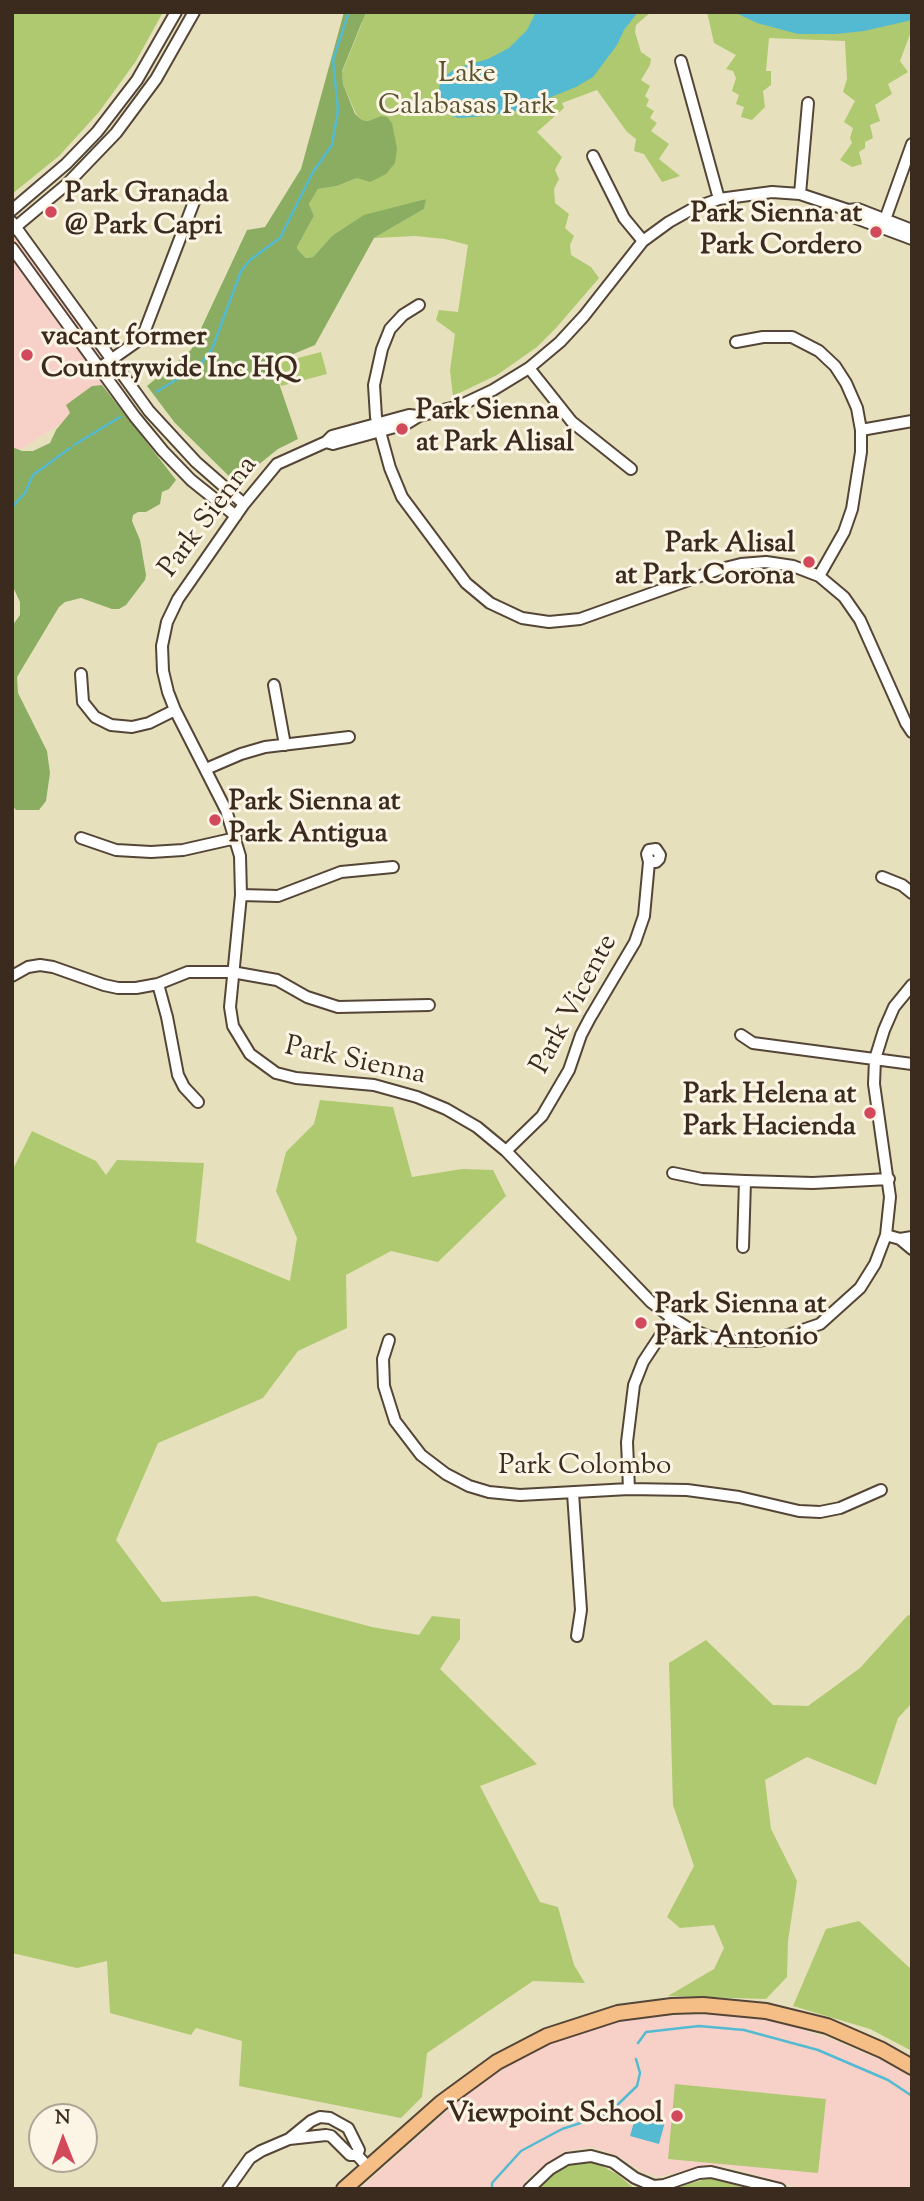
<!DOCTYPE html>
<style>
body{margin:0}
#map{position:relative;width:924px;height:2201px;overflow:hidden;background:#e7e0bd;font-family:"Sorts Mill Goudy",serif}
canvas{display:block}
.frame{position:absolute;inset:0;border:14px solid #3b2a1e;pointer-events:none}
.north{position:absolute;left:28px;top:2103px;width:70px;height:70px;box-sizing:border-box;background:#fcf5e5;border:2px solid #afa495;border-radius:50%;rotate:359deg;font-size:19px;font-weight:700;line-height:28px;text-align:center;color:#3b2a1e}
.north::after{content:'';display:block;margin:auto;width:24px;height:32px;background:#d1495b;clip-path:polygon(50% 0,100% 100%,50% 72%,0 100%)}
</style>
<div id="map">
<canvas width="924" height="2201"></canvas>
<div class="frame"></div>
<div class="north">N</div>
</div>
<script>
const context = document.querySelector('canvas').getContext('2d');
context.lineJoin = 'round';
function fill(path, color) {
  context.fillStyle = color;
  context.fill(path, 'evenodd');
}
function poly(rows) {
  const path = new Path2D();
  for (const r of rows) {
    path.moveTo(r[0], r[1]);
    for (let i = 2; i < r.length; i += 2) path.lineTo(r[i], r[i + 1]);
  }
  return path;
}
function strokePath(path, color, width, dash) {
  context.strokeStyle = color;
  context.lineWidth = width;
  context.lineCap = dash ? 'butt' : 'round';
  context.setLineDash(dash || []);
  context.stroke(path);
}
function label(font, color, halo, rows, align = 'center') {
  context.font = font + ' "Sorts Mill Goudy",serif';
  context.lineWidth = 6;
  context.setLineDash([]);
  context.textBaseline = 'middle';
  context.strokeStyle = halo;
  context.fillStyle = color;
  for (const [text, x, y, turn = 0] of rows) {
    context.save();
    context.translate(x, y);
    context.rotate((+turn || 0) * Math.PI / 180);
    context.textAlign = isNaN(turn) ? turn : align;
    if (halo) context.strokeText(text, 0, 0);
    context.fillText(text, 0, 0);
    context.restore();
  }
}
fill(poly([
 [12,231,122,385,12,455],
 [709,2014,776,2021,831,2039,891,2064,912,2078,912,2189,803,2189,729,2167,708,2165,659,2177,644,2173,618,2156,592,2147,565,2151,529,2177,521,2189,360,2189,466,2094,520,2058,578,2031,643,2017]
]), '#f7d1c8');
fill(poly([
 [12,12,163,12,136,61,99,112,59,156,12,194],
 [359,12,651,12,636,25,635,32,641,52,651,59,650,65,641,80,650,86,645,96,649,100,646,106,654,111,650,118,657,123,651,131,669,144,659,159,680,176,662,182,644,154,634,151,636,139,627,132,597,90,562,103,564,108,537,132,562,157,555,170,559,179,554,189,555,203,569,214,565,228,574,236,570,245,571,255,591,267,599,278,556,328,537,347,497,375,453,396,450,371,455,334,436,320,439,310,458,312,468,245,445,239,415,236,374,238,424,209,425,199,332,236,313,257,306,258,298,250,297,247,314,216,309,204,318,189,337,186,357,178,381,116,368,121,362,120,356,114,343,84,342,72,362,23],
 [707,12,912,12,912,29,900,61,908,72,888,84,892,94,875,105,880,121,870,125,873,138,865,142,865,148,859,152,862,164,852,167,840,160,852,143,850,138,853,128,844,122,855,101,843,92,847,79,845,41,769,38,766,71,771,71,771,85,763,91,765,107,752,120,741,117,744,107,736,104,739,95,732,91,736,78,733,71,726,69,736,55,714,43],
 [321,352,327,374,281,386,275,364],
 [320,1100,393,1107,412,1177,462,1169,493,1170,506,1196,438,1262,391,1251,346,1275,347,1328,298,1351,263,1398,158,1443,116,1540,162,1602,256,1596,372,1627,419,1635,432,1616,460,1619,460,1639,440,1669,537,1764,480,1786,540,1902,558,1907,574,1965,585,1983,533,1981,427,2053,422,2097,401,2118,239,2086,242,2041,196,2028,191,2035,110,2013,107,1961,77,1968,12,1953,12,1171,32,1131,96,1161,106,1175,117,1160,204,1163,196,1242,290,1281,297,1238,276,1191,286,1152,314,1124],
 [908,1615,912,1616,912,1703,898,1718,876,1785,807,1757,765,1780,771,1829,797,1881,788,1941,787,1977,766,1999,668,1996,714,1969,724,1948,714,1925,680,1928,667,1917,694,1866,673,1805,669,1663,706,1640,773,1705,808,1706,860,1668],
 [859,1921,912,1970,912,2051,870,2029,793,2006,826,1929],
 [675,2084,826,2099,818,2173,668,2159],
 [594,2162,617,2174,635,2189,538,2189,554,2172,573,2164],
 [709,2178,749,2189,672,2189]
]), '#aec96f');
fill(poly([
 [344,12,366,12,342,71,343,84,355,114,362,120,368,121,381,116,387,117,392,123,397,149,395,163,386,174,370,182,357,178,337,186,318,189,309,204,314,216,297,247,298,250,306,258,313,257,332,236,364,215,426,199,424,209,374,238,315,345,272,363,298,439,278,449,258,465,244,483,237,484,175,423,147,386,191,350,247,230,265,227,301,169],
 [102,385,176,480,169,489,162,492,160,504,146,512,138,512,133,515,132,521,140,540,146,575,145,580,126,605,119,609,112,609,81,598,65,602,59,607,17,677,18,693,47,751,50,773,46,801,39,810,16,810,12,805,12,626,20,615,20,602,12,585,12,447,22,451,33,451,50,443,56,430,70,413,66,405,92,386]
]), '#8aad62');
fill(poly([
 [536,12,638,12,624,30,617,45,593,77,576,87,519,110,487,116,459,118,452,116,440,101,438,94,441,79,456,68,488,59,509,48,527,30],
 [734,12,912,12,912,20,864,31,836,34,798,34,757,23],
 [636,2115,665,2122,659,2144,630,2136]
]), '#53bad1');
strokePath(poly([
 [156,392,199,366,212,349,241,271,250,260,280,238,313,172,332,145,338,110,333,60,349,12],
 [74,445,120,417],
 [12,507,25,493,33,475,70,448],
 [638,2043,646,2032,699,2026,744,2030,818,2050,888,2080,912,2096],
 [492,2189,492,2183,521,2151,562,2129,608,2114,637,2086,640,2073,636,2059]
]), '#53bad1', 2.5);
const minor = poly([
 [681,61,719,199],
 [593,156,624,218,643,241],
 [800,194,808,103],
 [12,210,66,164,97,132,137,80,176,12],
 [848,210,853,217,912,239],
 [12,222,149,411,196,462,244,504],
 [882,228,912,144],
 [12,230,67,184,116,133,156,79,194,12],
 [12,248,135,417,163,451,191,480,236,516],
 [419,305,403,315,390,329,382,349,374,385,376,417,390,468,402,497,466,583,490,603,522,618,549,622,580,619,717,570,741,564,766,562,793,566,819,576,844,597,860,620,906,723,912,732],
 [736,342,763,337,792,337,819,351,835,366,846,383,857,408,861,430,861,452,852,509,844,532,819,576],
 [105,364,142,338,197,194],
 [529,368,572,422,631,469],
 [419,416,409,415,332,436,326,442,277,464,244,504,178,599,167,622,162,646,163,671,168,692,175,710,226,810,240,856,241,895,230,1007,233,1026,250,1054,276,1073,296,1078,374,1085,417,1097,446,1109,477,1127,506,1151,651,1302,672,1318,688,1328,710,1337,731,1341,759,1341,788,1335,820,1324,860,1288,875,1264,886,1235,890,1197,874,1084,875,1059,884,1030,894,1007,912,985],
 [861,430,912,421],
 [326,442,333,444,406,424,419,416,459,406,493,390,529,368,560,342,584,316,643,241,669,222,694,208,719,199,772,192,800,194,848,210,858,209,912,230],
 [81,674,83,702,95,717,111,725,132,727,149,723,175,710],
 [274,685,285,745],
 [206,769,241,754,265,747,349,737],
 [81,838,116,850,151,852,183,850,236,838],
 [882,877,902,885,912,893],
 [241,895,278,896,341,872,393,867],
 [12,976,28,967,40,965,53,967,104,985,118,988,136,988,158,984,188,972,232,972,277,980,307,997,338,1007,429,1005],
 [158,984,167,1017,178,1075,184,1087,198,1102],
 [741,1035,753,1043,912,1064],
 [506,1151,542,1116,569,1070,581,1035,590,1018,635,942,644,916,649,862,647,854,649,850,656,849,660,855,659,859,656,862,649,862],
 [673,1173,702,1179,745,1181,813,1183,889,1179],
 [886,1235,900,1239,912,1237],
 [900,1239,912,1249],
 [743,1247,745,1181],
 [389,1340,383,1359,384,1386,395,1421,421,1455,446,1474,469,1486,489,1492,520,1495,629,1489,687,1490,739,1497,799,1511,820,1512,840,1508,881,1490],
 [629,1489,627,1442,634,1385,643,1362,672,1318],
 [573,1493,581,1610,577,1636],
 [289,2139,311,2121,320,2117,330,2118,348,2128,359,2150,357,2155],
 [228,2189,250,2158,261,2151,289,2139,326,2135,331,2136,350,2155,357,2155,368,2167],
 [529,2189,550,2169,567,2159,591,2156,613,2162,635,2178,654,2186,664,2185,699,2173,711,2172,780,2189]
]);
const major = poly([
 [344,2189,441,2103,497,2062,547,2036,618,2013,672,2006,703,2005,766,2011,827,2026,882,2050,912,2067]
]);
strokePath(minor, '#554536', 14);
strokePath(major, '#554536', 18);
strokePath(minor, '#fff', 10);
strokePath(major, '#f6be87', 14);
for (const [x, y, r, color] of [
 [51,212,7,"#d1495b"],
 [876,232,7,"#d1495b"],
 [27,355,7,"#d1495b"],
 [402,429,7,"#d1495b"],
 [809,562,7,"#d1495b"],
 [215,820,7,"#d1495b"],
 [870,1113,7,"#d1495b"],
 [641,1323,7,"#d1495b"],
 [677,2116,7,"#d1495b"]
]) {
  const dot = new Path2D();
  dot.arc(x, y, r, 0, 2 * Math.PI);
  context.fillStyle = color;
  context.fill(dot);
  strokePath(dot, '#fcf5e5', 2.5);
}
label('28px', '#585232', '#fcf5e5', [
 ["Lake",467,76],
 ["Calabasas Park",467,108]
]);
label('bold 28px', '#3b2a1e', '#fcf5e5', [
 ["Park Granada",65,196],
 ["@ Park Capri",65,228],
 ["Park Sienna at",862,216,"right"],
 ["Park Cordero",862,248,"right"],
 ["vacant former",41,339],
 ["Countrywide Inc HQ",41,371],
 ["Park Sienna",416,413],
 ["at Park Alisal",416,445],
 ["Park Alisal",795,546,"right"],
 ["at Park Corona",795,578,"right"],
 ["Park Sienna at",229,804],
 ["Park Antigua",229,836],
 ["Park Helena at",856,1097,"right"],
 ["Park Hacienda",856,1129,"right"],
 ["Park Sienna at",655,1307],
 ["Park Antonio",655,1339],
 ["Viewpoint School",663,2116,"right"]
], 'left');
label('28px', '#3b2a1e', '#fcf5e5', [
 ["Park Sienna",210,518,-53],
 ["Park Vicente",576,1005,-62],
 ["Park Sienna",355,1063,12],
 ["Park Colombo",585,1468]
]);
</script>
